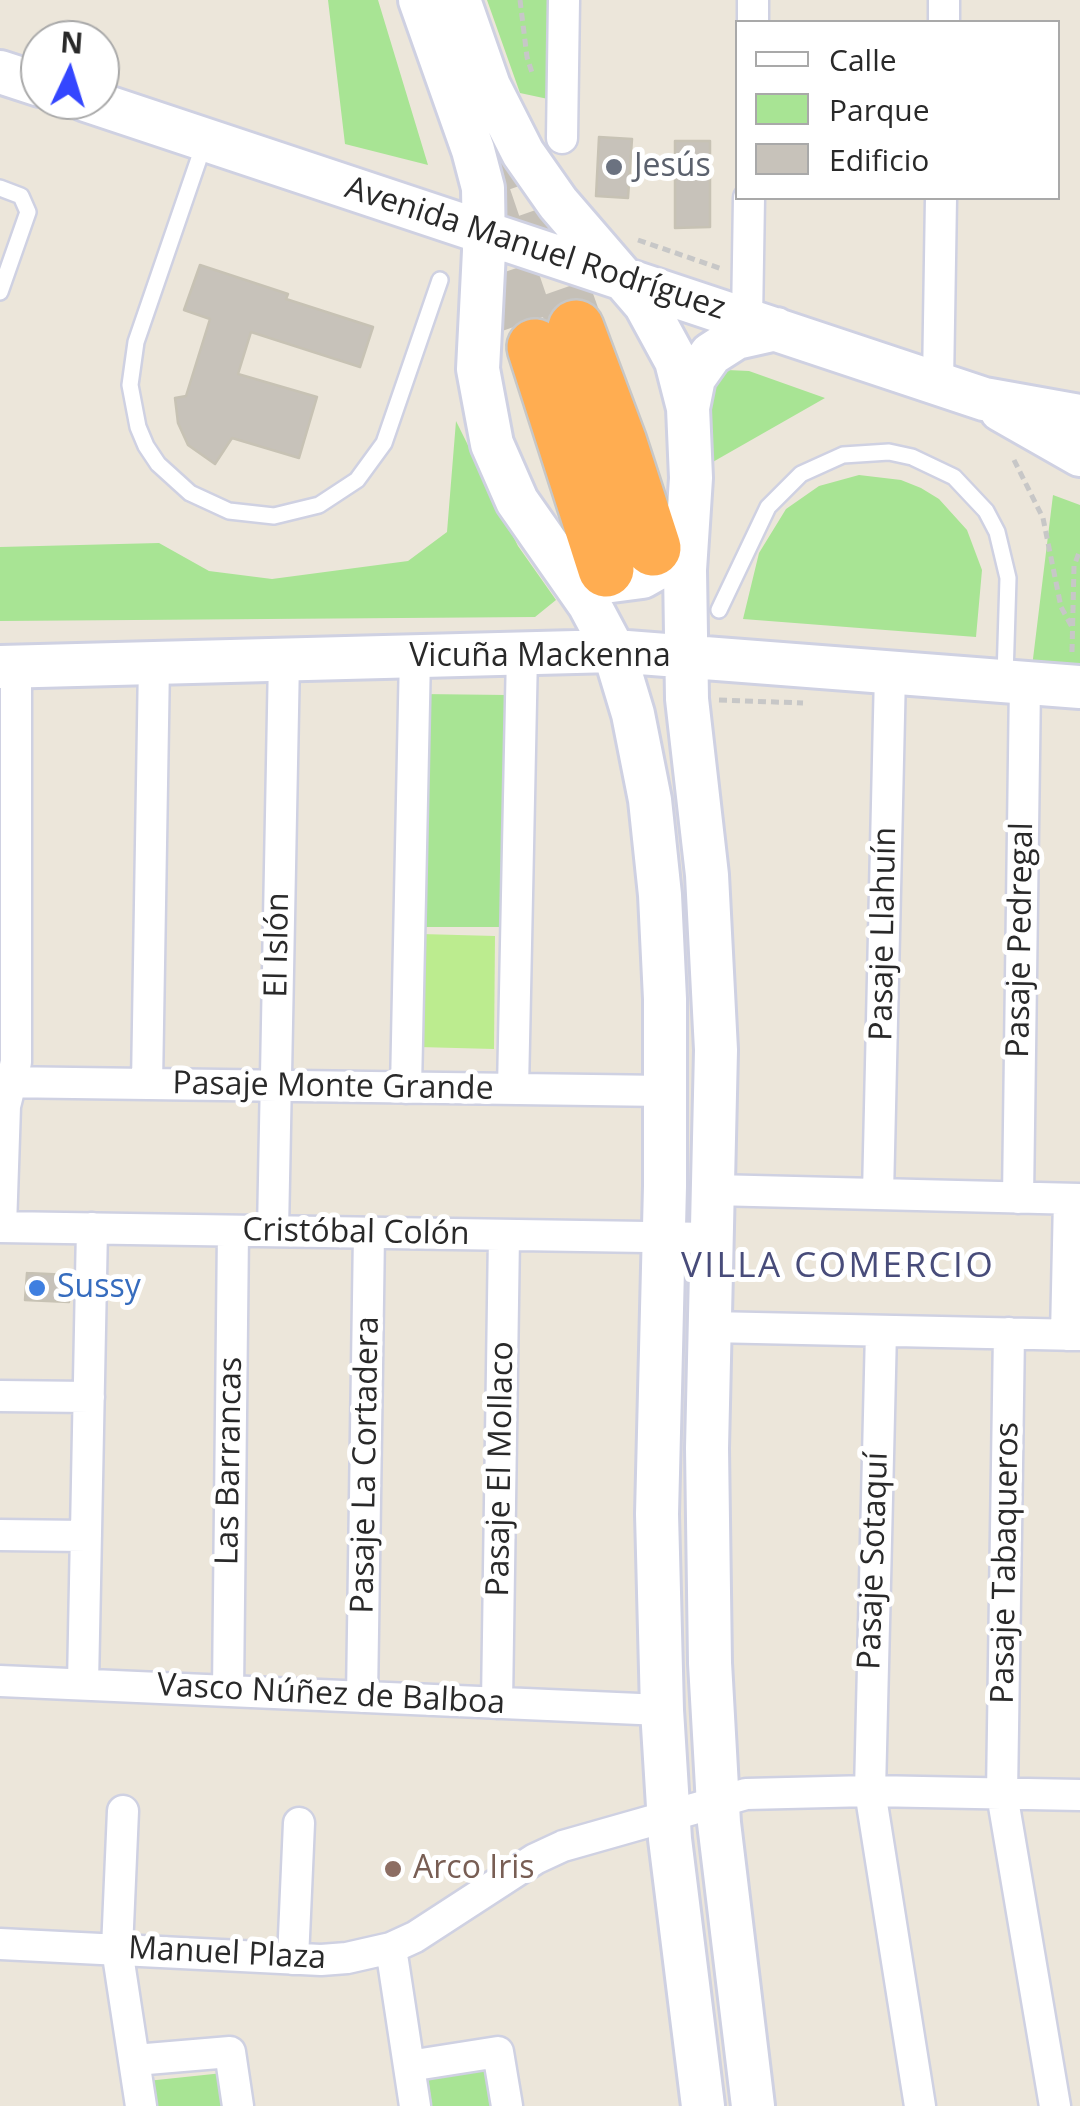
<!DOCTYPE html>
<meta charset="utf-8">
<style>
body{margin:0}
#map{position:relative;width:1080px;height:2106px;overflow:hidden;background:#ece6da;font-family:"Open Sans",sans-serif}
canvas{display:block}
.legend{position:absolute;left:735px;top:20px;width:325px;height:180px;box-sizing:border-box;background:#fff;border:2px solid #a9a9a9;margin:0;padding:12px 18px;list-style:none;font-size:30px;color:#292929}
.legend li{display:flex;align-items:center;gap:20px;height:50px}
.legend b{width:50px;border:2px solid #a9a9a9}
.north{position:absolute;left:20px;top:20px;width:100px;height:100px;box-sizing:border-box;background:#fff;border:2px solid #a9a9a9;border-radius:50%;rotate:4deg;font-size:28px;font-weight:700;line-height:40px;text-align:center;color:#292929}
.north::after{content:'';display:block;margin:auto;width:35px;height:45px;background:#3446ff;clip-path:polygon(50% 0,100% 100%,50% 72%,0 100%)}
</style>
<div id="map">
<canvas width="1080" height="2106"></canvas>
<ul class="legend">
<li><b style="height:12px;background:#fff"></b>Calle</li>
<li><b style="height:28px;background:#a8e494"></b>Parque</li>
<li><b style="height:28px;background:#c7c2ba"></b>Edificio</li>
</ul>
<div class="north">N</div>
</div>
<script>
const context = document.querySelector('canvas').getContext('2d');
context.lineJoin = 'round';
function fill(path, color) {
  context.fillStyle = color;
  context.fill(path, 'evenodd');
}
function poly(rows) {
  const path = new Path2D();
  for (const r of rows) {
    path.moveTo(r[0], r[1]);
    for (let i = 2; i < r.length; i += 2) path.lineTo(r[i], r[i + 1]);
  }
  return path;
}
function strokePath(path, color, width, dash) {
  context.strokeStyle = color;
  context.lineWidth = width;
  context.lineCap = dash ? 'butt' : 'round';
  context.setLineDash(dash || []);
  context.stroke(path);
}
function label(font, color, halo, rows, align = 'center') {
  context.font = font + ' "Open Sans",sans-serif';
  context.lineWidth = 10;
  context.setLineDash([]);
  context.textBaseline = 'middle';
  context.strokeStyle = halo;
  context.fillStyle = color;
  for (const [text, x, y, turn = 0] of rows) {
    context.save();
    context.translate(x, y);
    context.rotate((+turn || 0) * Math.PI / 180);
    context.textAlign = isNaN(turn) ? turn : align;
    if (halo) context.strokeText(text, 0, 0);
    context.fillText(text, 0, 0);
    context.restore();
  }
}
fill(poly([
 [328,0,378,0,428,165,345,144],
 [487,0,552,0,548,99,520,93],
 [727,370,749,371,825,398,711,463,708,385],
 [456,421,518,546,556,600,535,617,0,621,0,547,159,543,209,571,272,579,408,561,447,532],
 [859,475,901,480,921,488,939,499,967,530,982,570,976,637,743,619,759,553,786,509,819,486],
 [1053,495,1080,505,1080,673,1032,667],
 [421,694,507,695,504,927,418,927],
 [501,2066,507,2106,432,2106,428,2077],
 [223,2073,227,2106,150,2106,147,2081]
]), '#a8e494');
fill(poly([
 [421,934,495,936,494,1049,419,1047]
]), '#bcec8f');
const building = poly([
 [599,137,632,139,628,198,596,196,599,137],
 [675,141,710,141,710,227,675,228,675,141],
 [200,265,288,294,286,299,373,327,360,367,251,332,238,374,317,397,299,458,232,438,215,464,188,445,178,423,175,398,186,396,210,319,184,310,200,265],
 [27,1273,70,1275,69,1302,25,1300,27,1273]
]);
fill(building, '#c7c2ba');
strokePath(building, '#c7c2b4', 2.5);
strokePath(poly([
 [507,132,576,328],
 [482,192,535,347]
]), '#c5c0b7', 55, [55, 28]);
const service = poly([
 [204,144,136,342,130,385,138,427,146,446,158,464,190,493,229,511,274,516,319,505,357,480,384,443,440,280],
 [0,188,21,196,28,212,0,292],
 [719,610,768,507,801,474,843,455,889,452,912,457,954,477,986,511,997,532,1008,578,1005,677]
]);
const minor = poly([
 [753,22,753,0],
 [944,22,944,0],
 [562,138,564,0],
 [747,320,749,198],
 [938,383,941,198],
 [0,1082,666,1091],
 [147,1084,154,663],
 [406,1088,415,655],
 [513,1089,522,653],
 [713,1190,1080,1199],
 [878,1194,890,673],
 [1018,1198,1025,683],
 [0,1227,711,1238],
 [1,1227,5,1106,16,1062,16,667],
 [273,1231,284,659],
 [710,1327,1080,1335],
 [881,1331,870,1791,920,2106],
 [1009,1333,1002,1794,1055,2106],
 [1066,1335,1069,1199],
 [0,1396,89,1397],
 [0,1535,86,1536],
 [0,1681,662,1710],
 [83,1684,92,1228],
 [228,1691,233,1231],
 [362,1697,369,1233],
 [497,1703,504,1235],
 [123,1811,117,1949,141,2106],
 [0,1944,321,1960,347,1958,391,1948,415,1937,535,1859,563,1846,746,1794,870,1791,1080,1795],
 [391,1948,415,2106],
 [293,1959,299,1823],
 [135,2060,230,2052,238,2106],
 [409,2066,498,2052,507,2106]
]);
const secondary = poly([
 [420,0,473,150,483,188,484,251,478,369,492,444,517,501,589,604,614,651,633,714,650,800,660,895,665,999,665,1186,657,1514,662,1710,670,1839,703,2106],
 [459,0,489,86,523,153,558,203,645,304,676,361,688,408,691,478,685,570,687,699,707,875,716,1050,707,1448,710,1663,719,1823,753,2106],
 [0,72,40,85],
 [86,100,984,399,1080,416],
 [688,408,694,378,711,354,736,338,776,329],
 [1001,410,1080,455],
 [577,575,604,582,642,577,665,564,686,535],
 [0,667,614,651,1080,687]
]);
const motorway = poly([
 [576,328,619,443,653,548],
 [535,347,606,569]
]);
strokePath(service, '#cfd1e2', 20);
strokePath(minor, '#cfd1e2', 35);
strokePath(secondary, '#cfd1e2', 48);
strokePath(motorway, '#c7c7c7', 60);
strokePath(poly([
 [520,0,527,57,533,76],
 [638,240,722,269],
 [1014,460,1043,518,1061,607,1072,627],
 [1072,652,1074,566,1080,550],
 [719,700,803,703]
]), '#c7c7c7', 5, [8, 5]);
strokePath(service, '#fff', 15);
strokePath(minor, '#fff', 30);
strokePath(secondary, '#fff', 42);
strokePath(motorway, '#ffad51', 55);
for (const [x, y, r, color] of [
 [614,167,10,"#6b7280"],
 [37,1288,10,"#3f7fe0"],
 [393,1869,10,"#8d6e63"]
]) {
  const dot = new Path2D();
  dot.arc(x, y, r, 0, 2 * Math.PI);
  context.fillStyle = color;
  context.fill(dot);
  strokePath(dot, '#fff', 4);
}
label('32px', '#5b616d', '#fff', [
 ["Jesús",634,167]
], 'left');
label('32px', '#292929', '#fff', [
 ["Avenida Manuel Rodríguez",535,249,18],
 ["Vicuña Mackenna",540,657],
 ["Pasaje Llahuín",884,934,-89],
 ["Pasaje Pedregal",1021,940,-89],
 ["El Islón",278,945,-89],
 ["Pasaje Monte Grande",333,1087,1],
 ["Cristóbal Colón",356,1233,1],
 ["Las Barrancas",230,1461,-89],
 ["Pasaje La Cortadera",366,1465,-89],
 ["Pasaje El Mollaco",501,1469,-89],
 ["Pasaje Sotaquí",874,1561,-88],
 ["Pasaje Tabaqueros",1006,1563,-89],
 ["Vasco Núñez de Balboa",331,1695,3],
 ["Manuel Plaza",227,1954,3]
]);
label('32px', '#366cbe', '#fff', [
 ["Sussy",57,1288]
], 'left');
label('32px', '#785e54', '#fff', [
 ["Arco Iris",413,1869]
], 'left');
context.letterSpacing = '2.5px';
label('35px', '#484c7a', '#fff', [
 ["VILLA COMERCIO",838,1267]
]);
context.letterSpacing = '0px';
</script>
